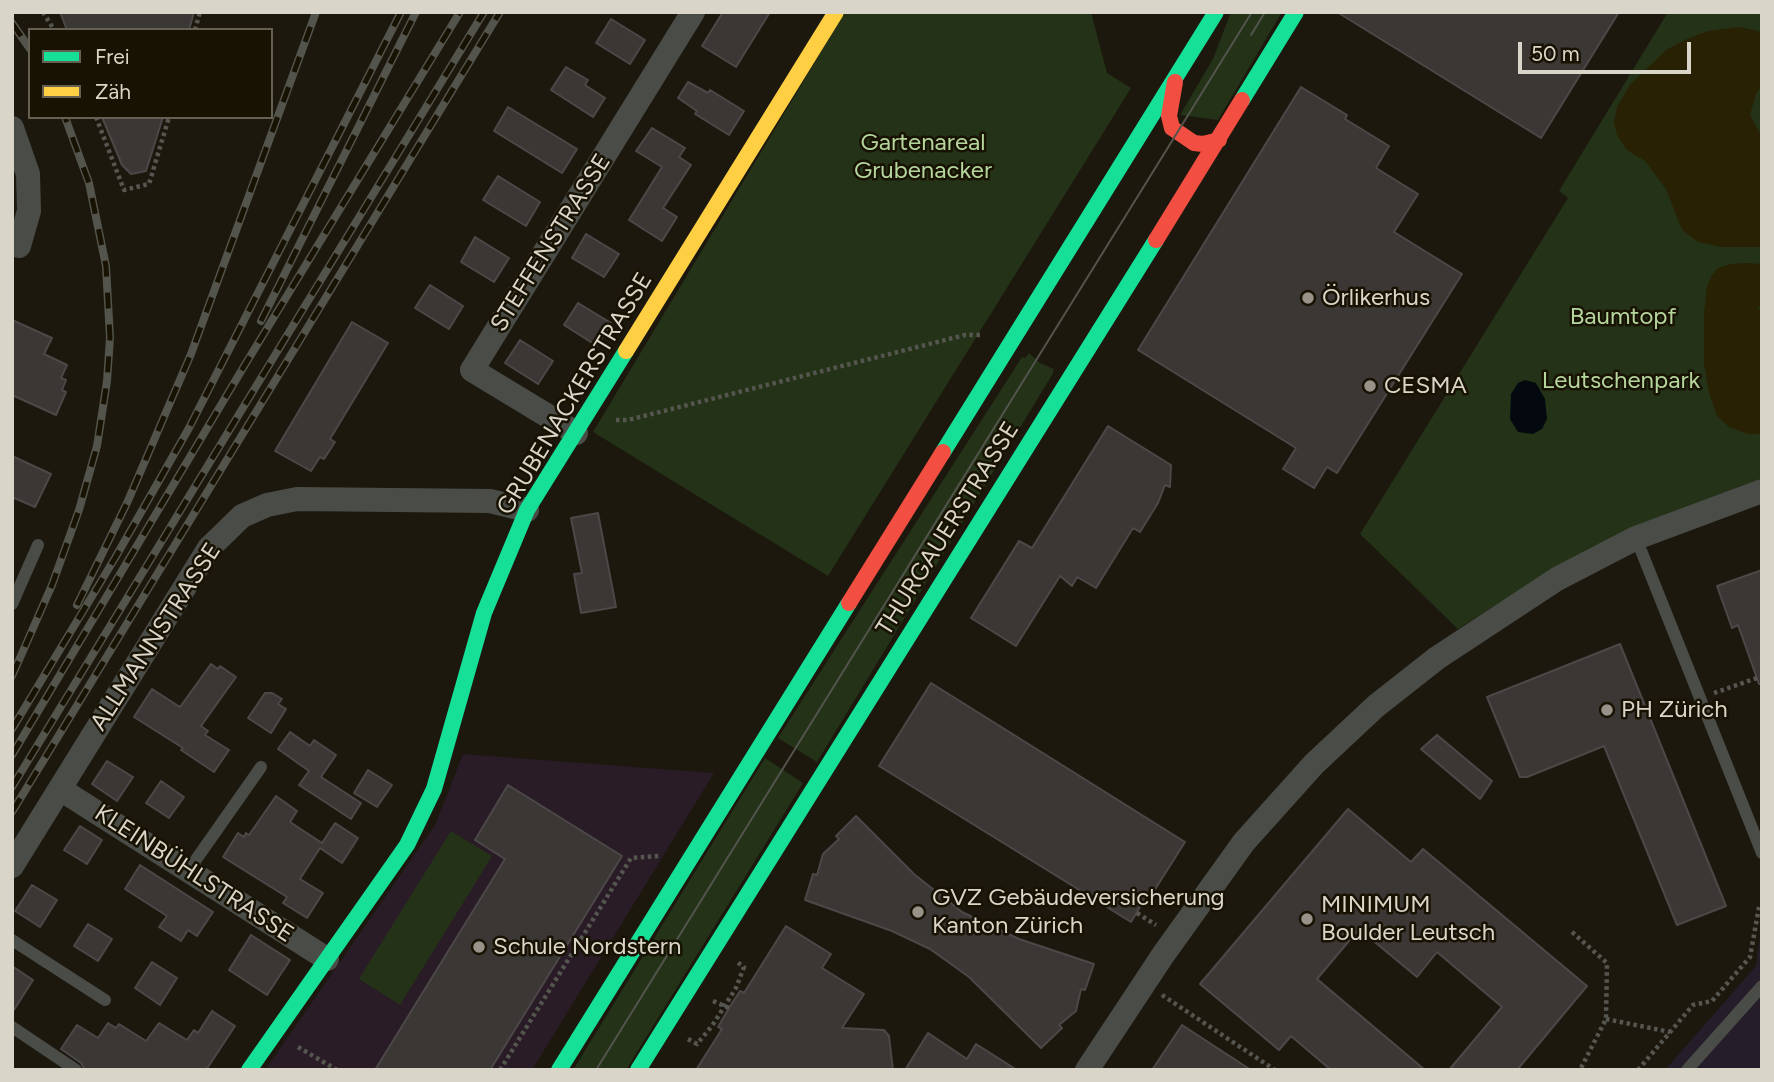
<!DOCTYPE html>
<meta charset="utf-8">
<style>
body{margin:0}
#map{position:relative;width:1774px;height:1082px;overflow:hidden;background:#1c180e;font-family:Figtree,sans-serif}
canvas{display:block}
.frame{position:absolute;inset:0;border:14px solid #dad5c9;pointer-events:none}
.legend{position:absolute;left:28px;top:28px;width:245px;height:91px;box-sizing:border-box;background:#181202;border:2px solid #666052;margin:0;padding:9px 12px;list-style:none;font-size:21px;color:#dad5c9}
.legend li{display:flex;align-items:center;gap:14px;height:35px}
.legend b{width:35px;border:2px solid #666052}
.scale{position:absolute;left:1518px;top:42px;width:173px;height:32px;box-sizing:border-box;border:4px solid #dad5c9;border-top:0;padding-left:9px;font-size:21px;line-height:24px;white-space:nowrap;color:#dad5c9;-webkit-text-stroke:5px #181202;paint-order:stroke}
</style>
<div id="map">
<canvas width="1774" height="1082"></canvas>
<div class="frame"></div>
<ul class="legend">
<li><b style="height:9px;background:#16e098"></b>Frei</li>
<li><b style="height:9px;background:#ffcf43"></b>Zäh</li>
</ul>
<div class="scale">50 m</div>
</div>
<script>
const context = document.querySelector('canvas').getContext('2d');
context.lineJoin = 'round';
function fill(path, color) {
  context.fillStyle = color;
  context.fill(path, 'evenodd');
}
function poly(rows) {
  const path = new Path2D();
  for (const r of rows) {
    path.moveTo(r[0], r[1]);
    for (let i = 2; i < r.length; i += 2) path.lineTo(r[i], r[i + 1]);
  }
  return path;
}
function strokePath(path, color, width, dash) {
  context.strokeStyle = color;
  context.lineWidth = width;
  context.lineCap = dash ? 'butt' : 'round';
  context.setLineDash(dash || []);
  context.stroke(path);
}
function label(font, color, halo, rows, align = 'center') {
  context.font = font + ' Figtree,sans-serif';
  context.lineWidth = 5;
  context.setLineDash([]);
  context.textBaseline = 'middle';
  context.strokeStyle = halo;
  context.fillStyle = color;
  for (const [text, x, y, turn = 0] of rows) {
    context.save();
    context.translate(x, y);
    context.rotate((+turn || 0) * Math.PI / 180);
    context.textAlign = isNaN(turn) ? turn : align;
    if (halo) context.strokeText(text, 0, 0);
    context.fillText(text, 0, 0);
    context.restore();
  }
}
fill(poly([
 [1760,936,1762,936,1762,1070,1665,1070,1756,966]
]), '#251e2a');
fill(poly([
 [463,754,714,773,532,1070,265,1070,435,825]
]), '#291c26');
fill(poly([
 [845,12,1091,12,1107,73,1131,88,828,576,593,432],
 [1231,12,1282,12,1218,120,1180,115,1213,59],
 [1668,12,1762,13,1762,478,1664,515,1556,567,1458,629,1360,534,1568,198,1559,191],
 [1029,353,1040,363,1054,369,1052,375,817,762,778,738,1022,357,1025,358],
 [765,758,803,783,626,1070,573,1070],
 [451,831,492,856,400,1005,359,979]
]), '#243217');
fill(poly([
 [1739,27,1762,32,1762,85,1756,94,1750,115,1762,137,1762,247,1722,247,1698,242,1682,230,1666,189,1645,161,1627,150,1617,135,1614,122,1617,107,1630,85,1666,50,1687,39,1708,31],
 [1746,263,1762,264,1762,305,1757,308,1762,310,1762,434,1748,434,1729,427,1717,416,1709,393,1704,364,1704,313,1707,287,1712,275,1718,268,1731,264]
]), '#282104');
fill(poly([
 [1525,380,1536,383,1545,399,1547,419,1542,429,1533,434,1518,432,1510,419,1511,394,1518,383]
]), '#03090e');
const building = poly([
 [60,12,194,12,189,30,67,30,60,12],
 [723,12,770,12,736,67,702,46,723,12],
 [1337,12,1619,12,1541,138,1337,12],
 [611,19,645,40,630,64,596,43,611,19],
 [566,67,588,80,585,85,605,98,593,117,551,90,566,67],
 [688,82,708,93,710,90,744,111,729,135,695,114,697,111,678,98,688,82],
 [1301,87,1347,115,1345,119,1389,146,1376,168,1418,194,1394,232,1462,274,1337,473,1327,467,1314,488,1283,469,1296,448,1138,350,1301,87],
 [508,107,577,149,562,173,494,131,508,107],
 [102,117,163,117,146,171,131,174,122,165,102,117],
 [652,128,685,148,679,157,691,165,663,208,677,217,662,241,629,220,662,167,636,151,652,128],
 [498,176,540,202,526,226,483,200,498,176],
 [586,234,619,254,604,277,572,258,586,234],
 [475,237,509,258,494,282,461,262,475,237],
 [430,285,463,306,449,329,415,308,430,285],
 [578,303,611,323,597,346,564,325,578,303],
 [12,320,52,338,44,354,67,365,61,378,66,380,62,390,66,392,56,415,12,395,12,320],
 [352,322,388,343,330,439,335,442,324,459,320,457,311,471,275,451,352,322],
 [520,340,553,361,538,384,505,363,520,340],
 [1108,426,1171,465,1170,487,1165,485,1158,503,1140,532,1133,528,1096,588,1077,577,1072,586,1060,576,1016,646,971,618,1019,541,1032,548,1108,426],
 [12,456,51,474,35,507,12,497,12,456],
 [598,513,616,607,581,613,574,574,582,573,571,518,598,513],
 [1762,570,1762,684,1759,684,1738,625,1732,628,1717,586,1762,570],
 [1620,644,1726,906,1677,925,1604,746,1527,777,1520,777,1487,697,1620,644],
 [211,664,218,669,220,666,236,677,201,726,208,731,205,735,229,750,214,772,181,750,183,748,134,717,152,689,180,707,211,664],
 [931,683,1185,842,1147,902,1144,900,1131,922,879,766,931,683],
 [265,693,272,693,282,699,278,704,286,709,271,733,248,718,265,693],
 [290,732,310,746,314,740,336,755,321,777,361,803,351,819,299,785,309,771,278,749,290,732],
 [1437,735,1492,781,1480,799,1421,749,1437,735],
 [107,761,133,777,117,801,92,784,107,761],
 [368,770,392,785,377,807,354,793,368,770],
 [161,781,184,797,169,818,146,803,161,781],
 [508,785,622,856,490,1070,375,1070,505,859,475,840,508,785],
 [276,796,297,811,290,822,322,843,335,823,358,838,342,863,320,848,300,879,323,893,307,918,283,903,287,897,223,857,238,833,244,837,246,833,249,835,276,796],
 [1348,809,1411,862,1423,849,1587,986,1517,1070,1449,1070,1502,1007,1437,952,1417,977,1359,929,1317,979,1425,1070,1331,1070,1291,1036,1279,1050,1200,984,1348,809],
 [856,816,915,875,962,912,1019,939,1094,964,1085,990,1081,989,1076,1011,1059,1025,1062,1028,1041,1048,969,977,930,949,892,931,805,900,813,874,817,875,823,854,839,839,836,836,856,816],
 [80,826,102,840,87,864,64,850,80,826],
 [140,865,213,912,197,936,188,930,181,941,159,927,167,916,125,889,140,865],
 [32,885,57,900,40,927,15,911,32,885],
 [88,924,112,939,98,961,74,946,88,924],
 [786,926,831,954,822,968,864,994,842,1028,884,1030,889,1036,893,1070,696,1070,722,1029,718,1027,729,1008,740,991,744,993,786,926],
 [251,935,290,960,267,995,229,970,251,935],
 [152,962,177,978,160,1005,135,988,152,962],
 [12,966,33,980,12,1013,12,966],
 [212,1011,235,1026,206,1070,85,1070,81,1063,61,1049,77,1025,98,1038,108,1023,116,1028,119,1024,146,1041,159,1023,187,1040,194,1030,198,1033,212,1011],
 [1182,1025,1251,1070,1152,1070,1182,1025],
 [928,1033,967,1059,976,1044,1017,1070,905,1070,928,1033]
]);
fill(building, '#3b3735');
strokePath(building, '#4c4848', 2);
strokePath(poly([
 [43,12,54,30],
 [195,30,200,12],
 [96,117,124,190,149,184,169,117],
 [616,420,628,420,965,335,982,335],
 [1714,693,1757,678],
 [1137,913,1156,925],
 [1572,932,1607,963,1606,1019,1580,1070],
 [1162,995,1275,1070],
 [713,1001,729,1008],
 [1606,1019,1670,1032],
 [688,1039,697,1044,712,1026,736,988,744,967,737,962],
 [298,1047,337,1070],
 [500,1070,631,858,659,856],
 [1638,1070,1693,1005,1712,1001,1750,957,1759,907,1762,906]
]), '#565651', 4.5, [3.5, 3.5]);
strokePath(poly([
 [1636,538,1762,853],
 [12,604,38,545],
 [188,871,261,767],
 [12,940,105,1000],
 [12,1027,76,1070],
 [1687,1070,1762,986]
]), '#4a4d47', 12);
strokePath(poly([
 [12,128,28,174,29,211,19,246],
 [576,433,472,370,693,12],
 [60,789,327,959],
 [12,866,209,548,242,516,267,505,297,499,490,501,527,510],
 [1087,1070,1163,955,1244,842,1314,764,1376,706,1437,658,1557,579,1636,538,1762,491]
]), '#4a4d47', 24);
strokePath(poly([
 [1242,100,1296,12],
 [943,452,1216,12],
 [249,1070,407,845,434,789,484,613,527,510,626,351],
 [559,1070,849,603],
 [638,1070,1156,240]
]), '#16e098', 16);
strokePath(poly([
 [626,351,836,12]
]), '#ffcf43', 16);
strokePath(poly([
 [1175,82,1169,116,1172,128,1194,143,1203,144,1219,140],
 [1156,240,1242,100],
 [849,603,943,452]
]), '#f24e42', 16);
strokePath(poly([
 [1251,35,1265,12],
 [596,1070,1252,12]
]), '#53544c', 2);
const rail = poly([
 [12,23,30,49],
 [261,321,416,12],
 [77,605,127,503,191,354,316,12],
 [12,676,52,585,79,510,97,446,107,381,110,338,106,266,89,183,65,117],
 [12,729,115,558,189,428,401,12],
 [12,755,246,363,460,12],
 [12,787,484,12],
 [12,812,500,12]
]);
strokePath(rail, '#53544c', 8);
strokePath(rail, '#181202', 5, [16]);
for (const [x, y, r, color] of [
 [1308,298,7,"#989388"],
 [1370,386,7,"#989388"],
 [1607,710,7,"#989388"],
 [918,912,7,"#989388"],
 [1307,919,7,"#989388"],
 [479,947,7,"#989388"]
]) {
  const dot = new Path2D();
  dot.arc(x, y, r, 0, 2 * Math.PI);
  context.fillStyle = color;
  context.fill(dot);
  strokePath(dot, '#181202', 2.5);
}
label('24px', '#b4d59c', '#181202', [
 ["Gartenareal",923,143],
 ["Grubenacker",923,171],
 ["Baumtopf",1623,317],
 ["Leutschenpark",1621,381]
]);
label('24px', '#dad5c9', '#181202', [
 ["STEFFENSTRASSE",551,243,-58],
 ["GRUBENACKERSTRASSE",575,394,-59],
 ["THURGAUERSTRASSE",948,529,-58],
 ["ALLMANNSTRASSE",156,637,-57],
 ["KLEINBÜHLSTRASSE",194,874,33]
]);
label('24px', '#dad5c9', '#181202', [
 ["Örlikerhus",1322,298],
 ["CESMA",1384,386],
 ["PH Zürich",1621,710],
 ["GVZ Gebäudeversicherung",932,898],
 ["Kanton Zürich",932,926],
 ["MINIMUM",1321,905],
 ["Boulder Leutsch",1321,933],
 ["Schule Nordstern",493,947]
], 'left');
</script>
